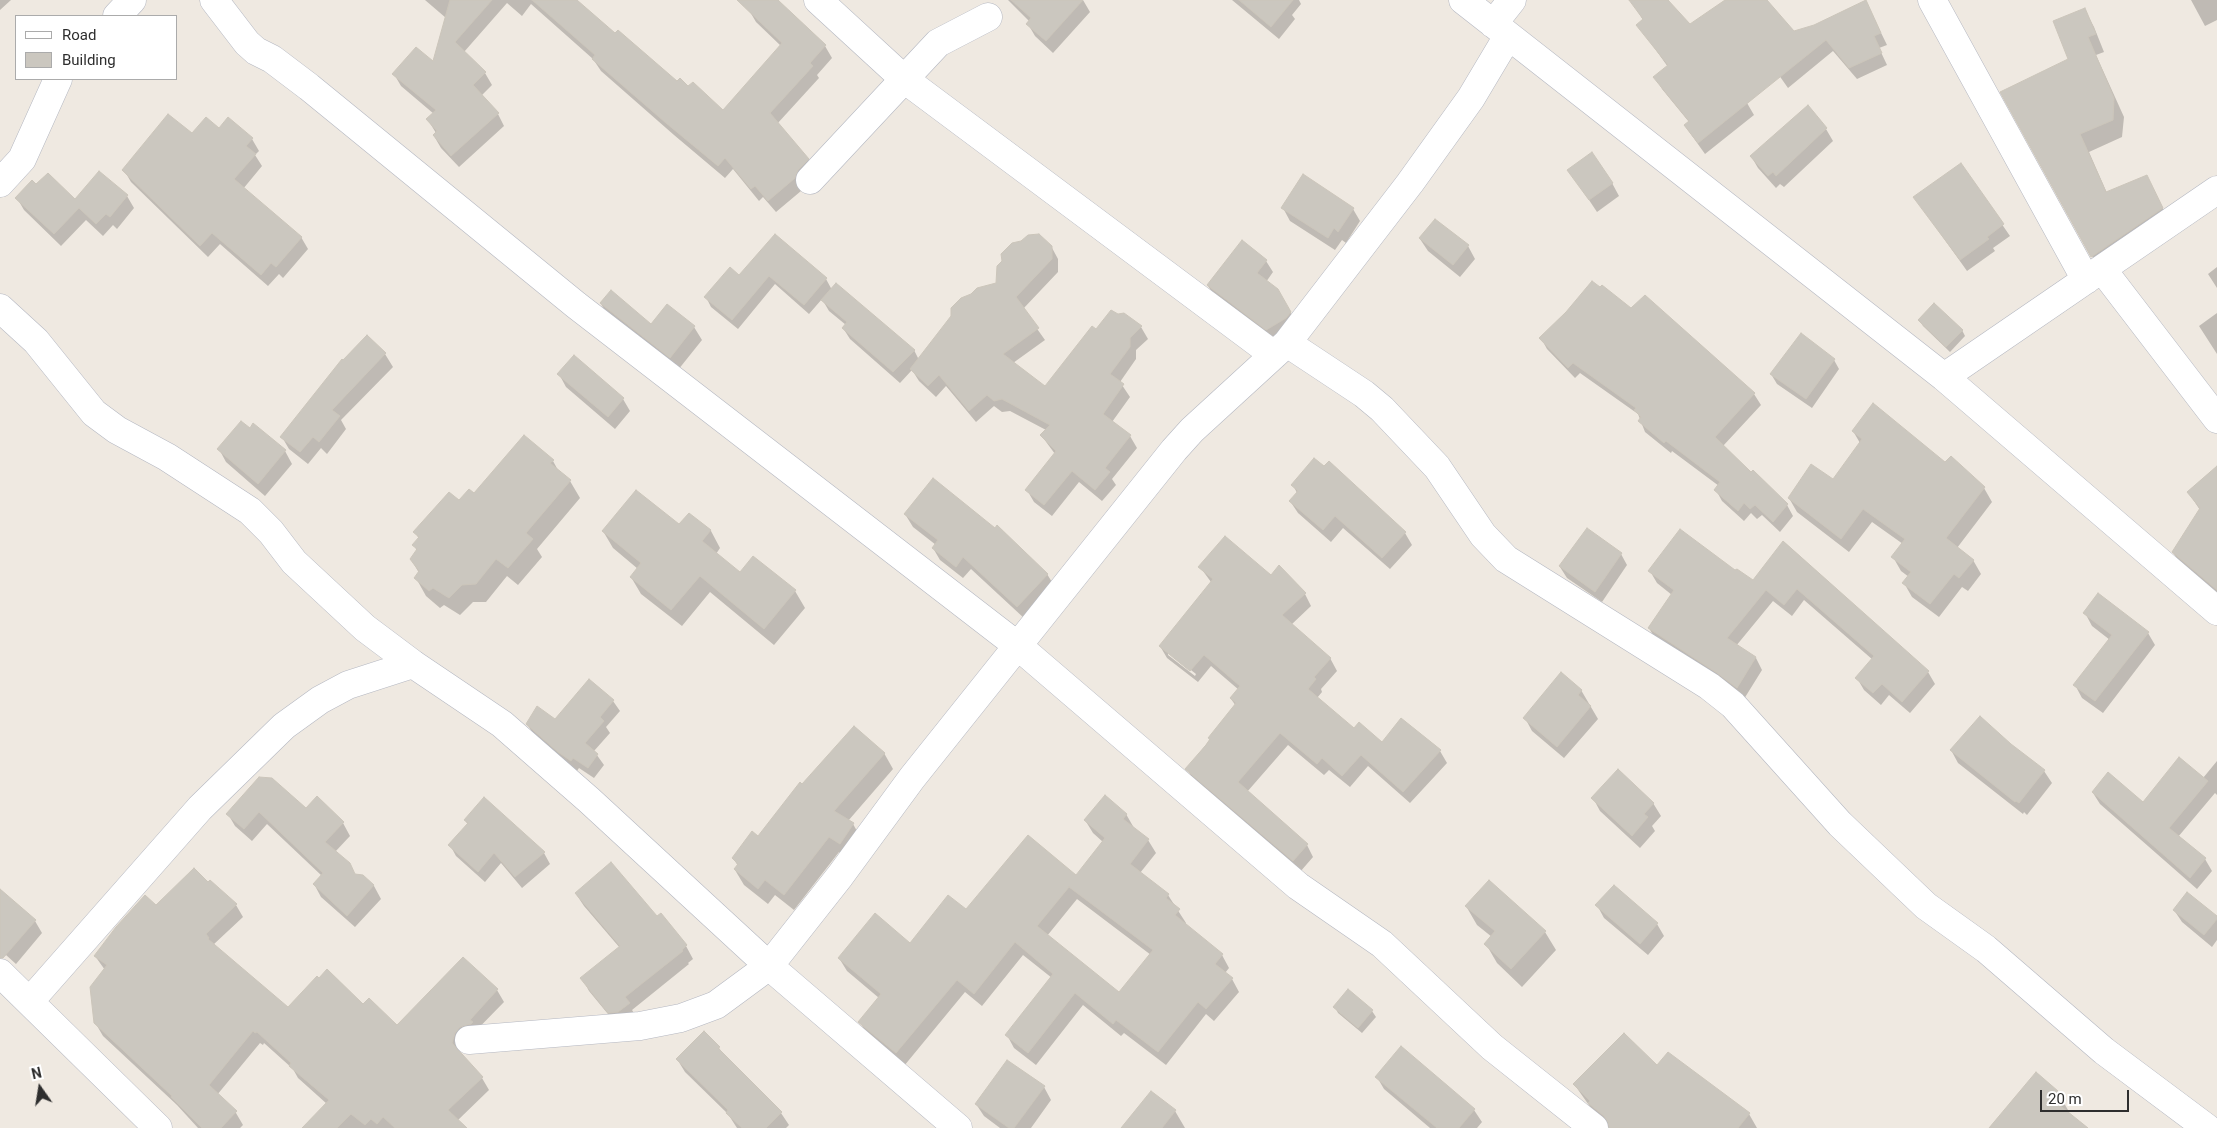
<!DOCTYPE html>
<style>
body{margin:0}
#map{position:relative;width:2217px;height:1128px;overflow:hidden;background:#efe9e1;font-family:Roboto,sans-serif}
canvas{display:block}
.legend{position:absolute;left:15px;top:15px;width:162px;height:65px;box-sizing:border-box;background:#fff;border:1px solid #ababab;margin:0;padding:6px 9px;list-style:none;font-size:15px;color:#2e2e2e}
.legend li{display:flex;align-items:center;gap:10px;height:25px}
.legend b{width:25px;border:1px solid #ababab}
.north{position:absolute;left:15px;top:1063px;width:50px;height:50px;-webkit-text-stroke:4px #fff;paint-order:stroke;rotate:347deg;font-size:14px;font-weight:700;line-height:20px;text-align:center;color:#2e2e2e}
.north::after{content:'';display:block;margin:auto;width:18px;height:22px;background:#2e2e2e;clip-path:polygon(50% 0,100% 100%,50% 72%,0 100%)}
.scale{position:absolute;left:2040px;top:1090px;width:89px;height:22px;box-sizing:border-box;border:2px solid #2e2e2e;border-top:0;padding-left:6px;font-size:15px;line-height:18px;white-space:nowrap;color:#2e2e2e;-webkit-text-stroke:4px #fff;paint-order:stroke}
</style>
<div id="map">
<canvas width="2217" height="1128"></canvas>
<ul class="legend">
<li><b style="height:6px;background:#fff"></b>Road</li>
<li><b style="height:14px;background:#cbc7bf"></b>Building</li>
</ul>
<div class="north">N</div>
<div class="scale">20 m</div>
</div>
<script>
const context = document.querySelector('canvas').getContext('2d');
context.lineJoin = 'round';
function fill(path, color) {
  context.fillStyle = color;
  context.fill(path, 'evenodd');
}
function poly(rows) {
  const path = new Path2D();
  for (const r of rows) {
    path.moveTo(r[0], r[1]);
    for (let i = 2; i < r.length; i += 2) path.lineTo(r[i], r[i + 1]);
  }
  return path;
}
function strokePath(path, color, width, dash) {
  context.strokeStyle = color;
  context.lineWidth = width;
  context.lineCap = dash ? 'butt' : 'round';
  context.setLineDash(dash || []);
  context.stroke(path);
}
fill(poly([
 [0,0,11,0,0,10],
 [425,0,566,0,677,83,688,88,723,111,781,46,756,22,749,10,759,0,776,0,825,46,832,58,817,75,819,78,777,124,808,159,814,172,805,182,801,191,776,212,763,197,759,201,733,169,725,178,674,135,601,71,593,59,531,4,522,16,507,3,464,52,485,73,492,85,481,96,498,114,504,126,459,167,441,148,434,136,436,133,428,120,434,114,401,86,394,74,434,63,446,18],
 [1008,0,1083,0,1090,12,1053,53,1035,36,1028,24,1030,22],
 [1232,0,1299,0,1301,4,1292,15,1295,19,1279,39],
 [1645,0,1666,0,1747,103,1754,115,1705,154,1685,126,1689,122,1662,89,1655,77,1668,67,1638,25,1643,20,1635,7],
 [1726,0,1766,0,1794,32,1814,26,1866,2,1887,45,1879,48,1887,65,1857,79,1833,51,1788,88],
 [2191,0,2217,0,2217,20,2205,26],
 [2085,10,2094,27,2104,52,2096,55,2124,117,2122,137,2089,152,2107,193,2147,177,2172,226,2102,274,2002,93,2069,60],
 [219,129,252,139,259,151,255,155,262,166,243,189,301,237,308,249,283,278,279,274,268,286,220,244,208,257,131,182,124,170],
 [1826,129,1833,141,1784,187,1780,184,1776,188,1758,168,1751,156],
 [1961,165,2010,236,1993,248,1995,251,1967,271,1915,198],
 [1569,170,1612,183,1619,196,1597,212],
 [36,186,75,201,127,196,134,208,117,229,113,225,103,236,86,220,61,246,24,210,17,198],
 [1283,208,1353,209,1360,221,1346,243,1342,240,1335,250,1290,221],
 [775,235,826,279,832,290,914,350,919,360,997,284,1051,246,1058,259,1058,272,1023,309,1045,340,1013,363,1045,388,1097,331,1117,316,1124,315,1141,327,1148,339,1136,350,1136,359,1120,382,1130,397,1112,422,1130,436,1137,448,1112,479,1116,485,1102,501,1079,482,1052,516,1034,502,1027,490,1055,454,1041,435,1046,430,1010,411,1002,412,994,406,976,422,946,386,936,397,919,381,912,370,900,383,850,339,843,328,846,325,829,311,822,299,809,314,775,284,738,329,711,307,706,297,739,277],
 [1420,239,1468,246,1475,259,1460,277,1428,251],
 [1266,261,1273,272,1266,282,1277,290,1297,324,1274,341,1215,297,1208,286],
 [2217,267,2217,288,2208,274],
 [1645,297,1754,394,1761,405,1723,446,1787,505,1793,516,1780,532,1762,515,1757,519,1751,513,1744,521,1722,501,1716,490,1719,486,1672,451,1671,453,1645,432,1638,414,1580,373,1575,378,1547,349,1541,338,1631,310],
 [601,304,651,326,667,306,694,327,702,340,678,370,608,316],
 [2217,313,2217,354,2199,326],
 [1919,320,1962,330,1965,336,1950,352,1923,326],
 [367,337,385,354,393,367,341,420,346,429,327,454,321,448,308,464,289,449,282,437,343,362],
 [1834,360,1839,369,1812,408,1777,384,1771,374],
 [559,374,623,399,630,411,615,429,566,387],
 [1853,431,1945,464,1951,458,1984,488,1992,502,1957,548,1973,560,1981,574,1968,591,1962,587,1939,617,1912,597,1904,583,1909,577,1901,571,1893,557,1903,544,1872,522,1849,552,1797,512,1789,498,1833,481,1860,443],
 [219,449,285,451,292,464,265,496,226,462],
 [553,461,559,472,570,481,580,498,537,549,542,557,518,585,507,576,486,602,473,602,460,615,444,605,440,608,426,596,416,578,419,573,411,559,417,551,414,545,419,539,415,532,459,501],
 [2217,468,2217,596,2180,564,2173,552,2200,510,2188,492],
 [1293,485,1405,533,1412,545,1390,569,1343,528,1331,542,1298,513,1290,501,1297,493],
 [689,514,711,531,720,548,716,554,740,573,795,591,805,608,774,645,710,592,682,626,641,594,631,577,638,569,613,548,603,531,679,526],
 [905,514,1047,574,1055,587,1025,619,971,569,963,578,940,560,933,548,936,545,913,527],
 [1784,542,1928,672,1935,684,1910,713,1889,695,1881,705,1864,690,1857,678,1873,660,1804,600,1792,616,1773,601,1736,646,1756,658,1762,670,1744,699,1657,642,1649,628,1672,595,1657,583,1650,571,1736,572,1753,582],
 [1621,554,1627,565,1602,602,1567,578,1560,567],
 [1200,567,1271,577,1305,594,1311,606,1291,625,1330,658,1337,671,1321,689,1322,692,1317,698,1354,730,1382,744,1440,751,1447,763,1410,803,1368,766,1350,787,1329,770,1324,775,1288,745,1247,792,1307,845,1313,857,1300,872,1194,781,1187,769,1236,706,1231,699,1239,690,1211,666,1198,682,1167,658,1160,646,1211,582],
 [1168,652,1196,674,1195,676,1168,655],
 [2085,613,2148,633,2155,645,2103,713,2082,698,2075,685,2110,640,2092,626],
 [589,680,613,701,620,711,606,727,610,733,594,751,604,765,594,778,579,768,577,771,565,763,534,735,527,724,555,721],
 [1581,690,1598,719,1564,758,1532,731,1525,718],
 [1951,750,2044,771,2052,783,2027,815,2024,812,2023,814,1958,763],
 [884,753,893,769,848,821,853,824,862,840,849,859,839,852,794,910,775,895,768,904,744,885,735,870,738,866,733,858,758,838,802,786],
 [2217,761,2217,795,2215,793,2178,837,2205,859,2212,871,2197,889,2100,804,2093,793,2143,803,2203,778],
 [260,779,306,810,317,798,343,823,350,836,335,852,356,876,362,876,374,886,381,899,355,927,321,897,314,884,322,876,267,824,252,841,235,826,228,814],
 [1593,798,1653,803,1661,816,1652,826,1655,831,1640,848,1600,811],
 [1126,814,1134,828,1148,840,1156,853,1140,873,1168,895,1186,923,1185,925,1222,955,1229,968,1225,973,1232,979,1239,992,1214,1021,1206,1014,1166,1065,1124,1033,1121,1036,1083,1005,1036,1065,1014,1048,1007,1035,1052,978,1023,955,982,1006,965,992,904,1066,867,1035,860,1022,879,998,847,971,839,958,910,945,966,911,1077,877,1103,842,1093,833,1085,820],
 [1077,899,1151,955,1119,994,1047,936],
 [465,820,544,853,550,864,522,888,501,863,485,882,456,856,450,845,468,825],
 [208,883,236,905,243,917,213,945,288,1008,363,1006,397,1027,463,958,497,990,504,1002,462,1045,459,1053,482,1078,489,1090,457,1121,465,1128,319,1128,327,1104,298,1078,293,1069,264,1043,263,1045,260,1043,217,1095,236,1113,243,1125,240,1128,198,1128,177,1105,103,1036,96,1024,105,970,95,956,156,907],
 [0,891,35,921,42,933,16,964,6,955,2,958,0,957],
 [576,894,657,917,686,946,693,959,688,963,689,964,632,1010,636,1016,617,1025,589,991,582,978,620,948,584,906],
 [1597,905,1657,924,1664,936,1648,955,1604,918],
 [1466,906,1545,932,1556,950,1522,987,1497,963,1486,944,1492,937,1477,925],
 [2174,910,2217,918,2217,940,2212,947,2182,922],
 [1348,991,1372,1011,1376,1017,1362,1033,1338,1013,1335,1007],
 [704,1033,719,1048,724,1055,781,1113,789,1125,786,1128,737,1128,728,1114,685,1072,677,1059],
 [1657,1067,1749,1114,1757,1128,1610,1128,1598,1118,1574,1084],
 [1377,1077,1474,1110,1482,1122,1477,1128,1430,1128,1384,1089],
 [1044,1087,1051,1100,1031,1128,1000,1128,984,1116,976,1104],
 [2057,1091,2068,1110,2065,1114,2074,1128,1997,1128],
 [1175,1111,1185,1128,1127,1128]
]), '#0003');
const building = poly([
 [450,0,492,0,455,42,486,72,473,85,499,113,451,156,433,135,437,131,426,119,436,110,392,74,416,47,433,61,450,0],
 [532,0,577,0,615,33,618,30,677,81,680,78,688,86,693,82,723,110,782,43,737,0,778,0,826,45,810,63,813,66,770,113,809,159,798,170,795,178,768,201,755,186,751,189,725,158,718,166,666,123,592,59,595,55,532,0],
 [1011,0,1083,0,1046,41,1026,24,1031,18,1011,0],
 [1239,0,1293,0,1271,27,1239,0],
 [1629,0,1668,0,1690,24,1725,0,1767,0,1794,31,1814,25,1866,0,1881,33,1874,36,1882,53,1849,68,1826,40,1698,143,1684,125,1689,121,1653,77,1668,65,1636,25,1643,19,1629,0],
 [2085,8,2096,34,2088,37,2114,98,2113,120,2080,134,2106,192,2147,175,2163,208,2091,257,2000,92,2068,59,2053,21,2085,8],
 [1808,105,1827,128,1776,176,1773,172,1768,176,1750,156,1808,105],
 [168,114,192,133,206,117,219,128,228,117,253,138,246,146,256,154,234,179,302,237,276,267,271,263,261,275,212,233,200,246,122,170,168,114],
 [1592,152,1613,183,1589,200,1567,170,1592,152],
 [1961,163,2004,224,1987,237,1989,239,1960,260,1913,197,1961,163],
 [99,171,128,195,110,217,106,214,96,224,79,208,54,234,15,198,32,180,36,184,48,173,75,199,99,171],
 [1303,174,1354,208,1338,232,1334,228,1328,238,1281,208,1303,174],
 [1435,219,1469,245,1453,265,1419,238,1435,219],
 [775,234,827,278,804,305,769,276,732,320,704,297,730,267,739,275,775,234],
 [1039,234,1052,246,1052,259,1016,297,1039,328,1003,354,1045,386,1092,326,1096,329,1111,310,1118,314,1124,313,1142,326,1130,338,1130,347,1110,374,1124,384,1103,414,1131,435,1105,468,1110,472,1095,490,1072,471,1044,505,1025,490,1056,451,1040,435,1050,425,1002,399,994,401,987,395,969,411,939,375,928,386,910,369,951,316,951,308,961,298,971,294,977,288,996,283,997,266,1002,261,1001,254,1012,243,1021,241,1028,235,1039,234],
 [1242,240,1267,260,1257,273,1278,289,1291,312,1286,318,1266,330,1207,285,1242,240],
 [1592,281,1600,287,1602,285,1631,308,1645,295,1755,393,1715,437,1751,472,1753,470,1788,504,1773,522,1755,505,1750,509,1744,503,1738,511,1714,490,1720,482,1666,441,1664,443,1638,421,1641,417,1634,410,1636,408,1573,363,1568,368,1539,338,1566,312,1592,281],
 [836,283,915,350,893,372,842,328,847,322,821,300,836,283],
 [611,290,651,324,667,304,695,326,670,358,600,303,611,290],
 [1934,303,1963,330,1946,347,1918,320,1934,303],
 [1801,333,1835,359,1806,399,1770,374,1801,333],
 [367,335,386,353,332,410,340,416,319,442,313,437,300,452,280,437,342,359,343,360,367,335],
 [574,355,624,398,608,417,557,374,574,355],
 [1873,403,1945,462,1951,456,1985,487,1946,538,1974,560,1959,578,1954,574,1930,604,1902,583,1911,572,1891,557,1905,539,1863,509,1841,539,1788,498,1811,464,1833,479,1862,439,1852,431,1873,403],
 [241,421,250,428,253,423,286,450,258,484,217,449,241,421],
 [524,435,554,460,550,463,571,480,526,533,533,539,508,568,496,559,476,584,462,585,449,598,433,588,429,591,414,578,419,571,410,559,417,549,412,545,419,537,413,532,449,492,459,500,469,489,474,493,524,435],
 [1314,458,1324,466,1329,461,1406,532,1382,558,1335,516,1323,530,1289,501,1298,491,1291,485,1314,458],
 [2217,466,2217,590,2172,552,2200,508,2187,492,2217,466],
 [933,478,995,528,997,525,1048,574,1017,607,963,557,956,567,932,548,938,540,904,514,933,478],
 [636,490,679,524,689,513,711,530,702,541,740,572,753,556,796,590,764,629,700,576,671,610,630,577,641,563,602,531,636,490],
 [1587,528,1622,553,1595,592,1559,566,1587,528],
 [1680,529,1735,570,1737,569,1753,580,1783,541,1929,671,1902,702,1882,684,1873,693,1855,678,1874,656,1797,589,1784,605,1766,590,1727,638,1756,657,1737,688,1717,673,1648,628,1674,590,1648,571,1680,529],
 [1225,536,1271,575,1279,565,1306,593,1282,615,1331,658,1314,677,1316,679,1308,689,1354,728,1359,722,1382,742,1401,718,1441,750,1403,792,1361,755,1342,776,1322,758,1317,764,1280,733,1238,782,1308,844,1293,861,1185,769,1206,745,1210,739,1208,738,1236,703,1230,698,1240,686,1204,655,1190,671,1159,646,1213,579,1198,567,1225,536],
 [2098,593,2149,632,2095,701,2073,685,2112,635,2083,613,2098,593],
 [1561,672,1582,690,1578,695,1591,706,1557,747,1523,718,1561,672],
 [589,679,614,700,600,717,604,721,585,743,598,754,588,768,573,758,571,761,558,752,526,724,537,706,555,719,589,679],
 [1980,716,2011,744,2045,770,2019,803,2016,801,2015,802,1950,750,1980,716],
 [854,726,885,753,834,811,854,823,840,844,829,837,784,895,765,880,758,889,734,869,738,864,732,858,752,831,758,836,800,782,802,784,854,726],
 [2179,757,2208,781,2169,828,2206,858,2190,878,2092,792,2108,772,2143,802,2179,757],
 [1618,769,1654,803,1644,814,1648,817,1632,836,1591,798,1618,769],
 [259,777,272,778,306,808,317,796,344,822,325,842,350,863,355,874,363,875,374,885,347,916,313,884,323,873,259,812,244,829,226,814,259,777],
 [1105,795,1127,814,1123,819,1149,839,1130,864,1169,894,1166,898,1180,909,1175,915,1223,954,1215,964,1233,978,1206,1009,1198,1002,1158,1052,1116,1020,1113,1024,1075,993,1028,1053,1005,1035,1053,974,1015,942,974,994,957,980,896,1053,858,1022,881,994,838,958,875,913,910,943,948,895,966,909,1028,835,1076,875,1105,838,1084,820,1105,795],
 [1069,887,1153,950,1119,992,1037,926,1069,887],
 [484,797,545,852,515,877,494,853,478,872,448,845,468,823,464,820,484,797],
 [611,862,657,916,661,913,687,945,682,950,683,951,625,997,630,1003,618,1012,608,1013,580,978,620,946,575,893,611,862],
 [194,868,208,882,210,880,237,904,206,934,209,938,208,939,288,1007,317,976,319,978,327,969,363,1004,369,998,397,1025,463,957,498,989,470,1020,473,1022,471,1024,460,1027,455,1033,452,1043,483,1077,448,1110,467,1128,395,1128,383,1117,377,1124,371,1119,365,1125,351,1114,337,1128,302,1128,329,1100,289,1066,291,1063,257,1032,255,1033,253,1031,209,1085,237,1111,221,1128,202,1128,171,1097,172,1096,94,1023,90,987,107,965,94,956,116,927,145,895,156,905,194,868],
 [1489,880,1546,931,1511,969,1484,944,1495,931,1465,906,1489,880],
 [1614,885,1658,923,1640,944,1595,905,1614,885],
 [0,889,36,920,3,958,0,958,0,889],
 [2187,892,2217,916,2217,919,2204,935,2173,910,2187,892],
 [1348,989,1373,1010,1358,1028,1333,1007,1348,989],
 [704,1031,720,1047,718,1048,782,1112,766,1128,742,1128,726,1113,728,1110,676,1059,704,1031],
 [1624,1033,1657,1065,1668,1052,1750,1113,1738,1128,1609,1128,1608,1122,1604,1116,1588,1103,1590,1101,1573,1084,1624,1033],
 [1401,1046,1475,1109,1459,1128,1437,1128,1375,1077,1401,1046],
 [1007,1060,1045,1086,1014,1128,1009,1128,975,1104,1007,1060],
 [2036,1072,2058,1091,2052,1099,2088,1128,1989,1128,2036,1072],
 [1151,1091,1176,1110,1162,1128,1121,1128,1151,1091]
]);
fill(building, '#cbc7bf');
strokePath(building, '#cbc5ba', 1);
const street = poly([
 [214,0,247,43,256,51,272,59,309,87,576,305,1018,646,1298,886,1382,944,1492,1047,1594,1128],
 [818,0,904,79,1274,355],
 [1463,0,1944,377,2217,611],
 [1932,0,2086,280],
 [117,16,132,0],
 [1493,24,1512,0],
 [810,180,938,43,988,17],
 [0,183,22,159,58,79],
 [2102,269,2217,419],
 [0,308,36,341,94,413,117,430,167,457,250,511,271,532,294,562,365,628,413,664,502,724,589,800,769,966,958,1128],
 [1287,343,1364,394,1382,409,1437,467,1483,535,1506,559,1709,686,1733,705,1840,824,1926,906,1986,949,2104,1051,2207,1128],
 [1944,377,2217,190],
 [0,973,158,1128],
 [30,1001,200,808,284,726,320,700,348,685,413,664],
 [469,1040,640,1026,681,1018,716,1005,769,966,840,876,912,778,1174,450,1192,430,1287,343,1410,183,1471,98,1508,36]
]);
strokePath(street, '#b4b7c1', 29);
strokePath(street, '#fff', 28);
</script>
